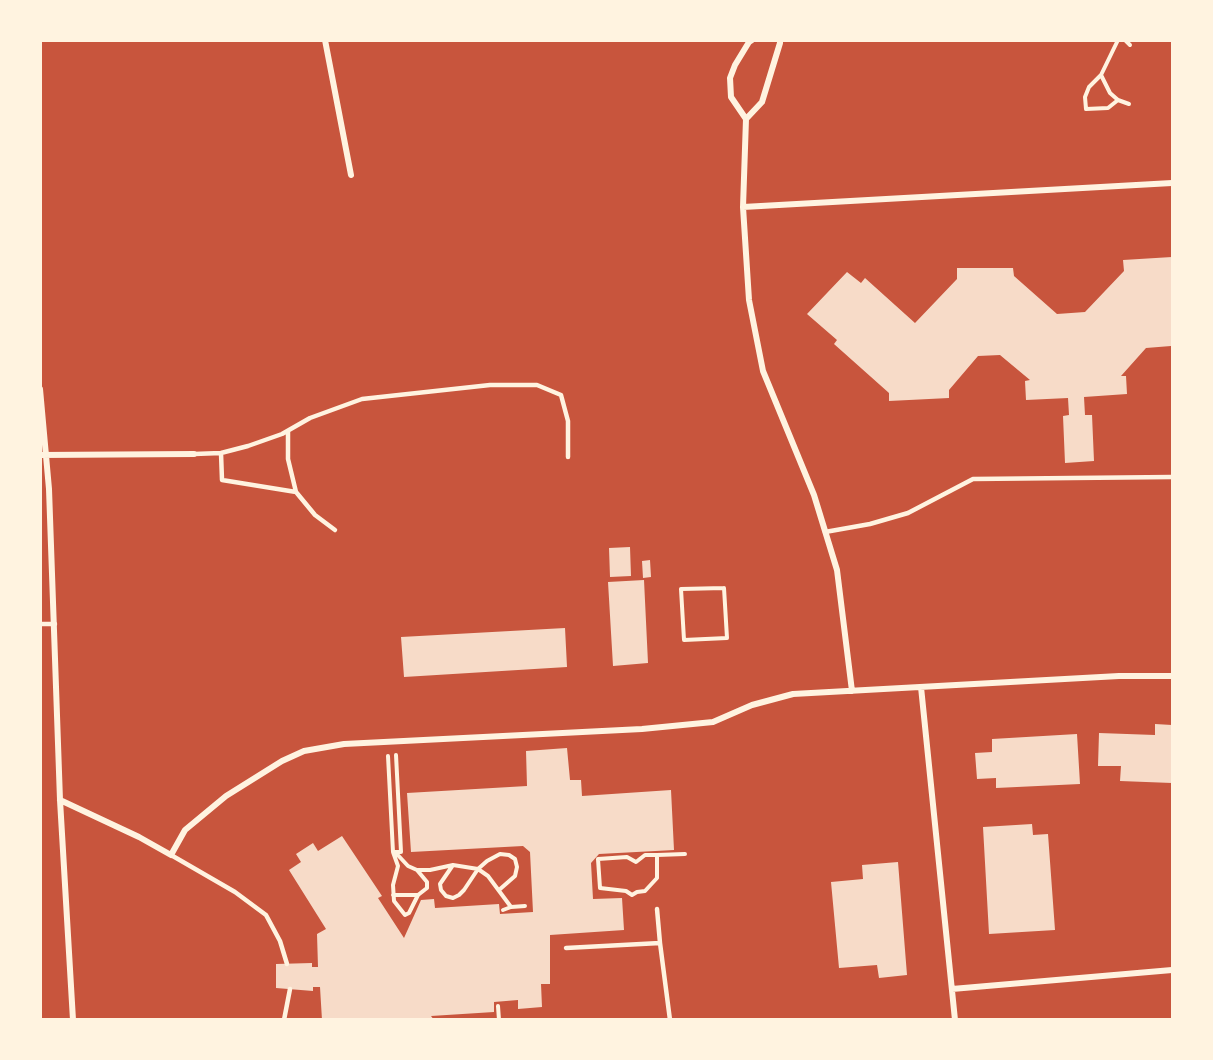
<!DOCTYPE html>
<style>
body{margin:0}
#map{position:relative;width:1213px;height:1060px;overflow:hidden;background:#c8553d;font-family:"Space Grotesk",sans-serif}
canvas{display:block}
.frame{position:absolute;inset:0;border:42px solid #fff3e0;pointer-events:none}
</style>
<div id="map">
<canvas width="1213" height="1060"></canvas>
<div class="frame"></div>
</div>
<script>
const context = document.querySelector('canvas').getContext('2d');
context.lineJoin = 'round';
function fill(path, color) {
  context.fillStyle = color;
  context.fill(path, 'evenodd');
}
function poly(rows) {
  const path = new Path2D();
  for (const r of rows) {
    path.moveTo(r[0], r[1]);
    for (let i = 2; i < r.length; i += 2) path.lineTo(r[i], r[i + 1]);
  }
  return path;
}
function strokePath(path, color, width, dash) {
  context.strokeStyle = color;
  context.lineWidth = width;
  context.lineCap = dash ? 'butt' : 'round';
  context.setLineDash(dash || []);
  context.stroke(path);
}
fill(poly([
 [1172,257,1172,348,1171,346,1146,348,1121,376,1126,376,1127,394,1084,397,1085,415,1092,415,1094,461,1065,463,1063,416,1069,415,1068,398,1026,400,1025,381,1030,380,1000,355,978,356,949,390,949,398,889,401,889,393,834,344,837,340,807,314,847,272,861,283,865,278,915,323,957,279,957,268,1013,268,1014,276,1057,314,1085,312,1124,271,1123,260],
 [630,547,631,576,610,577,609,548],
 [650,560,651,577,643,578,642,561],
 [644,580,648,663,613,666,608,582],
 [565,628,567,667,404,677,401,637],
 [1155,724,1172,725,1172,783,1120,781,1121,766,1098,766,1099,733,1155,735],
 [1077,734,1080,784,996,788,996,778,977,779,975,753,992,752,992,739],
 [567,748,570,780,581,780,582,796,671,790,674,850,599,854,591,863,593,899,622,898,624,930,550,935,550,984,541,984,542,1007,518,1009,518,1000,494,1002,494,1012,431,1016,434,1020,322,1020,320,987,313,987,313,991,276,988,276,964,312,963,312,967,318,967,317,934,326,929,289,870,301,862,296,854,313,843,318,851,342,836,382,896,378,898,404,938,421,900,434,899,435,908,499,904,500,914,533,912,530,852,523,846,411,852,407,793,527,786,526,751],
 [1032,824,1033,835,1048,834,1055,930,989,934,983,827],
 [898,862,907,975,879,978,877,965,839,968,831,882,863,879,862,865]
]), '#f7dbc8');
strokePath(poly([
 [1125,40,1130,45],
 [1101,75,1110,93,1118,100,1108,108,1086,109,1085,97,1089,87,1101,75,1118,40],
 [1118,100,1129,104],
 [724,588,727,638,684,640,681,589,724,588],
 [388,756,393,852,401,852,396,755],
 [393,852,398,866,393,885,394,901,405,915,409,913,418,895,427,888,427,882,417,870,408,866,395,852],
 [657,855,657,878,645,891,637,892,632,895,626,891,600,888,598,859,627,857,636,862,645,855,657,855,685,854],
 [453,865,440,884,441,890,446,896,453,898,459,895,464,890,478,869,487,861,500,854,509,855,515,859,517,867,515,876,499,890],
 [417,870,430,870,453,865,478,869,488,876,511,907,503,910],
 [393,895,417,895],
 [511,907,525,906],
 [498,1006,499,1020]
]), '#fff3e0', 4);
strokePath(poly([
 [288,431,288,459,296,492,315,515,335,530],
 [221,453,222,480,296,492],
 [194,454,221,453,248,446,282,434,310,418,362,399,490,385,537,385,561,395,568,421,568,457],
 [825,532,870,524,908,513,973,479,1172,477],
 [40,624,55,624],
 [171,855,235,892,266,915,280,941,287,964],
 [657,909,660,943],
 [566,948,660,943,670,1020],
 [284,1020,290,989]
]), '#fff3e0', 4.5);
strokePath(poly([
 [325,40,351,175],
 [752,40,749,42,735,65,730,78,731,97,746,119,743,207,749,300,763,371,814,495,837,570,852,691],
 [746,119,762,102,780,43,780,40],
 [743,207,1172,183],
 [40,389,49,489,60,800,73,1020],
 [40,455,194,454],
 [921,687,955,1020],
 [60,800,139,837,171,855,185,830,226,796,282,761,304,751,344,744,642,729,713,722,752,705,793,694,1119,676,1172,676],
 [952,989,1172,970]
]), '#fff3e0', 6);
</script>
